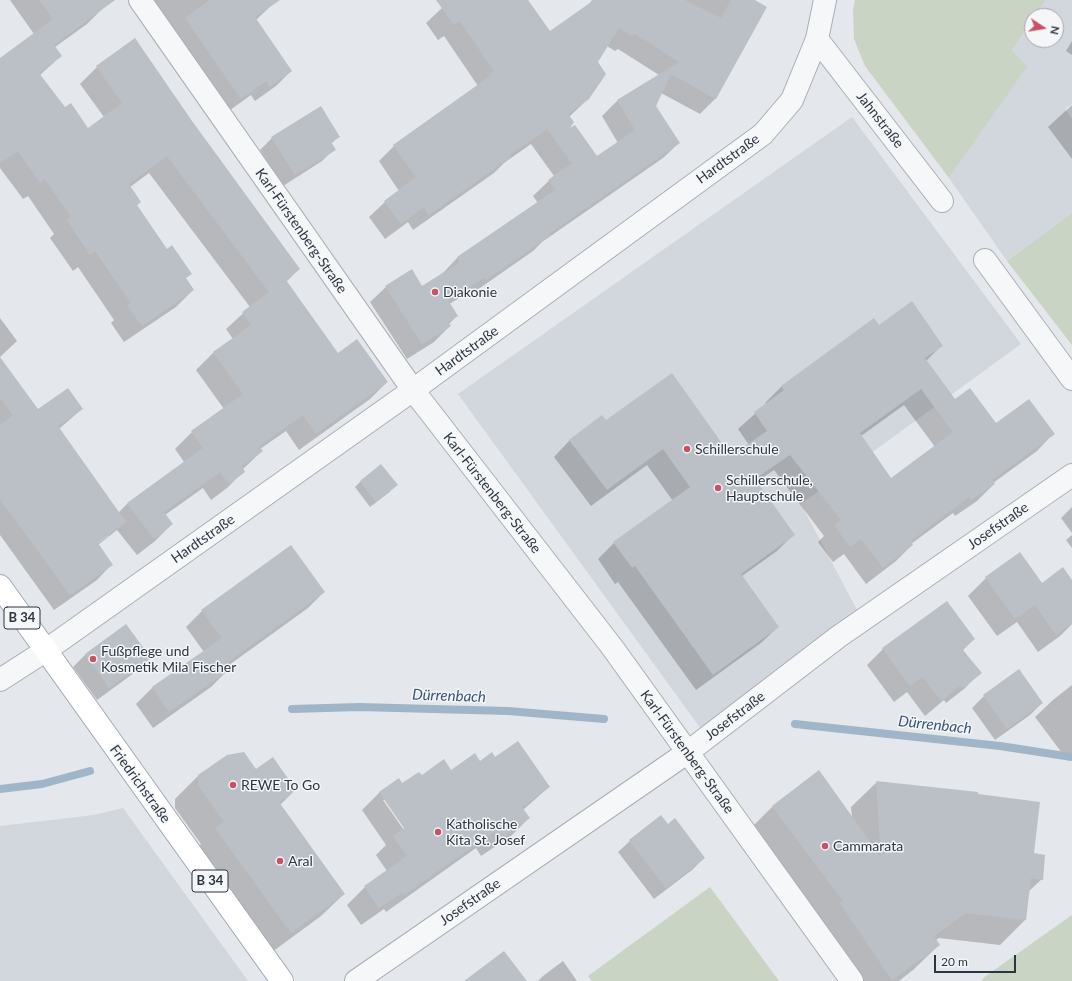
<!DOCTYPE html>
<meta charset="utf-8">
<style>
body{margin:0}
#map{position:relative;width:1072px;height:981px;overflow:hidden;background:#e4e7eb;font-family:Lato,sans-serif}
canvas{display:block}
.north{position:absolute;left:1024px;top:8px;width:40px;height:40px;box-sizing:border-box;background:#f4f6f8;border:1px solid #a4a9af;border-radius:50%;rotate:102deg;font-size:11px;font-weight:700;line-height:16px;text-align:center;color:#2c3542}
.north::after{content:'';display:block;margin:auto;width:14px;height:18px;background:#c75265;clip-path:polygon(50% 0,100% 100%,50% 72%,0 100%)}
.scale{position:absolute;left:934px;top:955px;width:82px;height:18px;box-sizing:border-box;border:2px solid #2c3542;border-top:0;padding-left:5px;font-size:12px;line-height:14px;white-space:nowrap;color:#2c3542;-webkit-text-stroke:3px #f4f6f8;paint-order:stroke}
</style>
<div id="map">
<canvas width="1072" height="981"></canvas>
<div class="north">N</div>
<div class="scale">20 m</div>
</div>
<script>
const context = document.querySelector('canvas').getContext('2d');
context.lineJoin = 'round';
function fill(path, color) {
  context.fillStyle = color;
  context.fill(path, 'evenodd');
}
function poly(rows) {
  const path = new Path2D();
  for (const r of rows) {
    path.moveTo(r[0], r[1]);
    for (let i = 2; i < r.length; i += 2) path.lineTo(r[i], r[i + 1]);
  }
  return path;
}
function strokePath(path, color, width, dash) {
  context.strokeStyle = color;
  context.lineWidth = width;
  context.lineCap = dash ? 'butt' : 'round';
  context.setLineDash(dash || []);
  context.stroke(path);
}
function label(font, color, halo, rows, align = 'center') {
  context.font = font + ' Lato,sans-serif';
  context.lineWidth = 3;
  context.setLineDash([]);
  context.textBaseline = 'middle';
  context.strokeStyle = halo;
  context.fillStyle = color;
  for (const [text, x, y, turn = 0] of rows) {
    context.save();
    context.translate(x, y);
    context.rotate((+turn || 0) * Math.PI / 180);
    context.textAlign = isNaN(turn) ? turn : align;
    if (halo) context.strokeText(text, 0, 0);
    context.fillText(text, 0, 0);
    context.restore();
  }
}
fill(poly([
 [1046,0,1072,0,1072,104,1065,109,1072,119,1072,213,1007,261,949,178,1026,68,1012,50,1032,21,1032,40,1056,40,1056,16,1035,16],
 [852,117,1021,344,801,504,858,612,701,729,458,394],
 [123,808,248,981,0,981,0,826,94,815]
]), '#d2d6dd');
fill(poly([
 [855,0,1046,0,1035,16,1032,16,1032,21,1012,50,1027,67,949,178,865,66,854,39,853,11],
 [1072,213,1072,345,1007,261],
 [710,887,779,981,592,981,588,976],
 [1072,915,1072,981,982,981,983,978]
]), '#c9d4c5');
fill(poly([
 [10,0,99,0,104,7,87,24,55,47,61,56,40,75,64,109,88,129,104,117,80,84,97,67,135,39,191,122,299,269,286,282,337,355,387,382,370,399,299,450,286,431,260,449,262,451,243,469,244,471,227,488,211,500,203,488,165,515,172,524,155,541,137,555,117,530,98,545,112,564,97,580,54,610,0,535,0,359,38,410,82,409,59,429,118,513,127,504,184,462,175,449,192,432,224,409,196,370,213,353,233,339,226,329,250,307,149,173,130,187,140,202,136,206,167,251,191,273,185,279,193,290,176,307,124,342,111,323,114,320,78,267,73,271,50,238,54,234,28,196,23,199,0,168,0,59,34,34],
 [108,534,108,536,94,546],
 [148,0,272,0,274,3,256,20,291,71,276,86,255,101,251,95,226,113],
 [453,0,527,0,550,33,573,28,592,0,752,0,716,98,700,114,661,93,655,106,679,143,663,158,542,242,533,251,470,295,468,293,449,304,457,316,449,324,450,326,434,342,407,359,370,302,386,287,422,287,442,274,457,258,538,203,533,196,554,176,531,144,504,163,494,173,413,230,408,222,385,239,369,217,385,202,399,191,379,161,394,146,478,86,444,36,438,40,426,23,442,8],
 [607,46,615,51,618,49,659,75,617,101,602,116,618,143,596,157,566,131,569,117,589,98,597,62],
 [1072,41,1072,55,1066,51],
 [1072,105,1072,159,1048,127],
 [338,137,331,144,334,149,322,161,283,186,260,150,272,138],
 [0,318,17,341,0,357],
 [879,326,942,345,926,361,955,401,996,424,1053,434,1037,451,993,483,994,484,977,501,955,516,953,513,911,544,912,545,896,561,866,584,844,554,833,562,818,542,824,536,774,470,756,482,793,535,777,551,742,576,778,627,761,643,696,690,618,582,615,584,598,559,614,543,673,501,647,465,591,506,554,457,570,440,606,422,731,457,749,445,738,429,766,404,765,403,782,386],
 [904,405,935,447,891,480,861,436],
 [361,481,391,491,370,507,355,487],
 [1072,507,1072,533,1061,518],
 [1072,535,1072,548,1066,540],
 [1020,553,1042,584,1072,581,1072,624,1060,636,1038,652,1017,622,997,636,968,596,986,578],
 [324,592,308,608,225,668,227,671,211,687,153,728,136,704,152,688,204,652,186,627,202,611],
 [126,625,150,658,138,670,97,700,73,667,85,655],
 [974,639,963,650,980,673,964,689,946,703,944,700,925,716,907,692,894,702,867,665,883,649],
 [1072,685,1072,758,1068,761,1035,717,1053,700],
 [984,696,1042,703,1030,715,995,740,972,708],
 [495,758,549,787,523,810,529,818,511,836,481,856,476,848,386,912,384,909,361,925,347,905,365,887,387,871,376,855,386,845,362,810,379,793,399,779,402,785,421,776,451,771],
 [383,800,386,800,408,832,406,833],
 [256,771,295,790,280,805,344,894,321,916,268,955,193,851,201,844,175,808,175,799,198,776],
 [819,771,852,818,851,807,877,782,1033,854,1042,879,1028,892,1025,920,1000,945,939,938,936,940,939,945,913,970,899,981,851,981,747,832,772,807],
 [668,826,704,858,692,870,654,899,618,852,630,841],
 [563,961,577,981,538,981,543,976]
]), '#0003');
strokePath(poly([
 [292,709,359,707,508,711,604,719],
 [795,724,1000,746,1072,757],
 [0,789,42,784,90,771]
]), '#a1b5c8', 8);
fill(poly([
 [39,0,115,0,54,45,62,56,39,73,65,107,71,103,88,128,122,103,96,66,135,38,192,121,300,269,286,280,338,353,357,339,388,382,316,434,303,415,259,446,263,451,242,466,245,472,229,484,220,472,164,512,173,524,154,539,127,503,203,448,191,431,243,394,213,352,251,325,242,312,269,292,167,156,129,184,141,202,137,205,167,249,172,245,192,274,186,278,194,290,142,326,127,305,131,303,95,251,90,255,67,220,71,217,45,179,40,183,18,151,0,163,0,58,53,19],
 [210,0,280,0,255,17,292,71,270,87,266,81,241,99,185,18],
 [436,0,528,0,550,31,594,0,685,0,721,18,731,0,755,0,767,7,716,99,671,74,656,106,680,143,549,234,550,236,486,280,484,278,448,300,458,316,448,322,451,326,422,344,385,286,412,269,422,286,460,262,457,257,555,190,548,180,572,163,547,129,510,155,511,157,429,215,424,207,401,224,384,201,416,177,393,145,490,76,489,75,494,71,460,21,454,25],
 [619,28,632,36,634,33,679,62,617,100,635,130,597,156,575,125,570,128,574,122,568,114,589,99,606,74,598,62],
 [321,106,340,137,331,142,336,150,295,175,271,137],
 [912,301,943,346,925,358,955,399,970,388,996,423,1029,399,1055,434,992,480,995,484,971,500,969,497,911,541,913,545,883,568,861,539,850,547,834,525,841,520,790,455,755,479,795,535,741,574,779,627,713,675,635,566,632,568,613,542,690,487,663,449,607,490,569,440,602,415,606,420,672,373,731,456,767,431,754,412,784,390,781,386,874,318,879,325],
 [921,389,953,432,891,478,860,433],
 [0,357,38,409,68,388,83,409,58,426,126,522,98,543,113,565,70,595,0,499,0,425,13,415,0,398],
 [381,464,398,485,376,502,360,481],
 [291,545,325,592,224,665,228,671,169,712,152,687,222,638,201,610],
 [1020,552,1042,583,1063,567,1072,580,1072,623,1056,635,1035,605,1015,619,985,577],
 [947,601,975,639,962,649,982,673,963,688,961,685,941,701,923,677,910,686,882,648],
 [126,624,151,658,109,688,85,654],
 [1019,669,1043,703,1007,729,983,695],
 [518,741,550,787,522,807,530,818,499,840,494,832,404,895,402,893,379,908,364,886,407,856,393,836,404,828,379,792,399,778,402,783,419,772,422,775,444,759,451,770,475,753,480,761,492,752,495,757],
 [244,752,256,769,273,757,296,790,279,802,345,894,291,933,215,828,224,822,198,785,198,775,227,755],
 [819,770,881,857,876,781,978,792,978,794,1040,802,1034,853,1045,855,1043,880,1031,878,1026,920,966,913,934,936,940,945,892,980,840,903,843,901,772,806],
 [661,815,668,824,675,818,705,858,666,888,629,840],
 [504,951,527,981,464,981]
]), '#bbc0c7');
const minor = poly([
 [140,0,413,390,612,647,852,981],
 [817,39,942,201],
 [985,260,1072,379],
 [0,680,45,651],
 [356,981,688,752,838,637,1072,475]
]);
const tertiary = poly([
 [45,651,413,390,763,134,792,100,817,39,825,0]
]);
const primary = poly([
 [0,586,282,981]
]);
strokePath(minor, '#a9aeb5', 24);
strokePath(tertiary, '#a9aeb5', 24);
strokePath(primary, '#a4abb6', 24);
strokePath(minor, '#f6f7f9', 22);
strokePath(tertiary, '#f6f7f9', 22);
strokePath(primary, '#fff', 22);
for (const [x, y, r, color] of [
 [435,292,4,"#c75265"],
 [687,449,4,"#c75265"],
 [718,488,4,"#c75265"],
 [93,659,4,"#c75265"],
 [233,785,4,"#c75265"],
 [438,832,4,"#c75265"],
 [825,846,4,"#c75265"],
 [280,861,4,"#c75265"]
]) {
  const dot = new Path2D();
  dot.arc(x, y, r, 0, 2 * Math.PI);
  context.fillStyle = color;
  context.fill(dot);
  strokePath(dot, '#f4f6f8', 1.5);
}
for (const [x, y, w] of [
 [22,618,36],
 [210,881,36]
]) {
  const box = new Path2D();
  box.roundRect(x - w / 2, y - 11, w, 22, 3);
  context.fillStyle = '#f4f6f8';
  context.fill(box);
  strokePath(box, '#2c3542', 1);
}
label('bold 13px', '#2c3542', null, [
 ["B 34",22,618],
 ["B 34",210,881]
]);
label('14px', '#2c3542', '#f4f6f8', [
 ["Jahnstraße",880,120,52],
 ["Hardtstraße",728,159,-36],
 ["Karl-Fürstenberg-Straße",301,231,55],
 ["Hardtstraße",467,351,-36],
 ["Karl-Fürstenberg-Straße",492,493,52],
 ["Josefstraße",998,526,-35],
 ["Hardtstraße",203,539,-35],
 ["Josefstraße",735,716,-37],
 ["Karl-Fürstenberg-Straße",687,752,54],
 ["Friedrichstraße",140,784,54],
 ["Josefstraße",470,902,-35]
]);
label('14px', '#2c3542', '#f4f6f8', [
 ["Diakonie",443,292],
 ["Schillerschule",695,449],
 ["Schillerschule,",726,480],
 ["Hauptschule",726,496],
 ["Fußpflege und",101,651],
 ["Kosmetik Mila Fischer",101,667],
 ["REWE To Go",241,785],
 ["Katholische",446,824],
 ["Kita St. Josef",446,840],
 ["Cammarata",833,846],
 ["Aral",288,861]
], 'left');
label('italic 15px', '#385474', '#f4f6f8', [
 ["Dürrenbach",449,696,2],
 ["Dürrenbach",935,725,6]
]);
</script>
